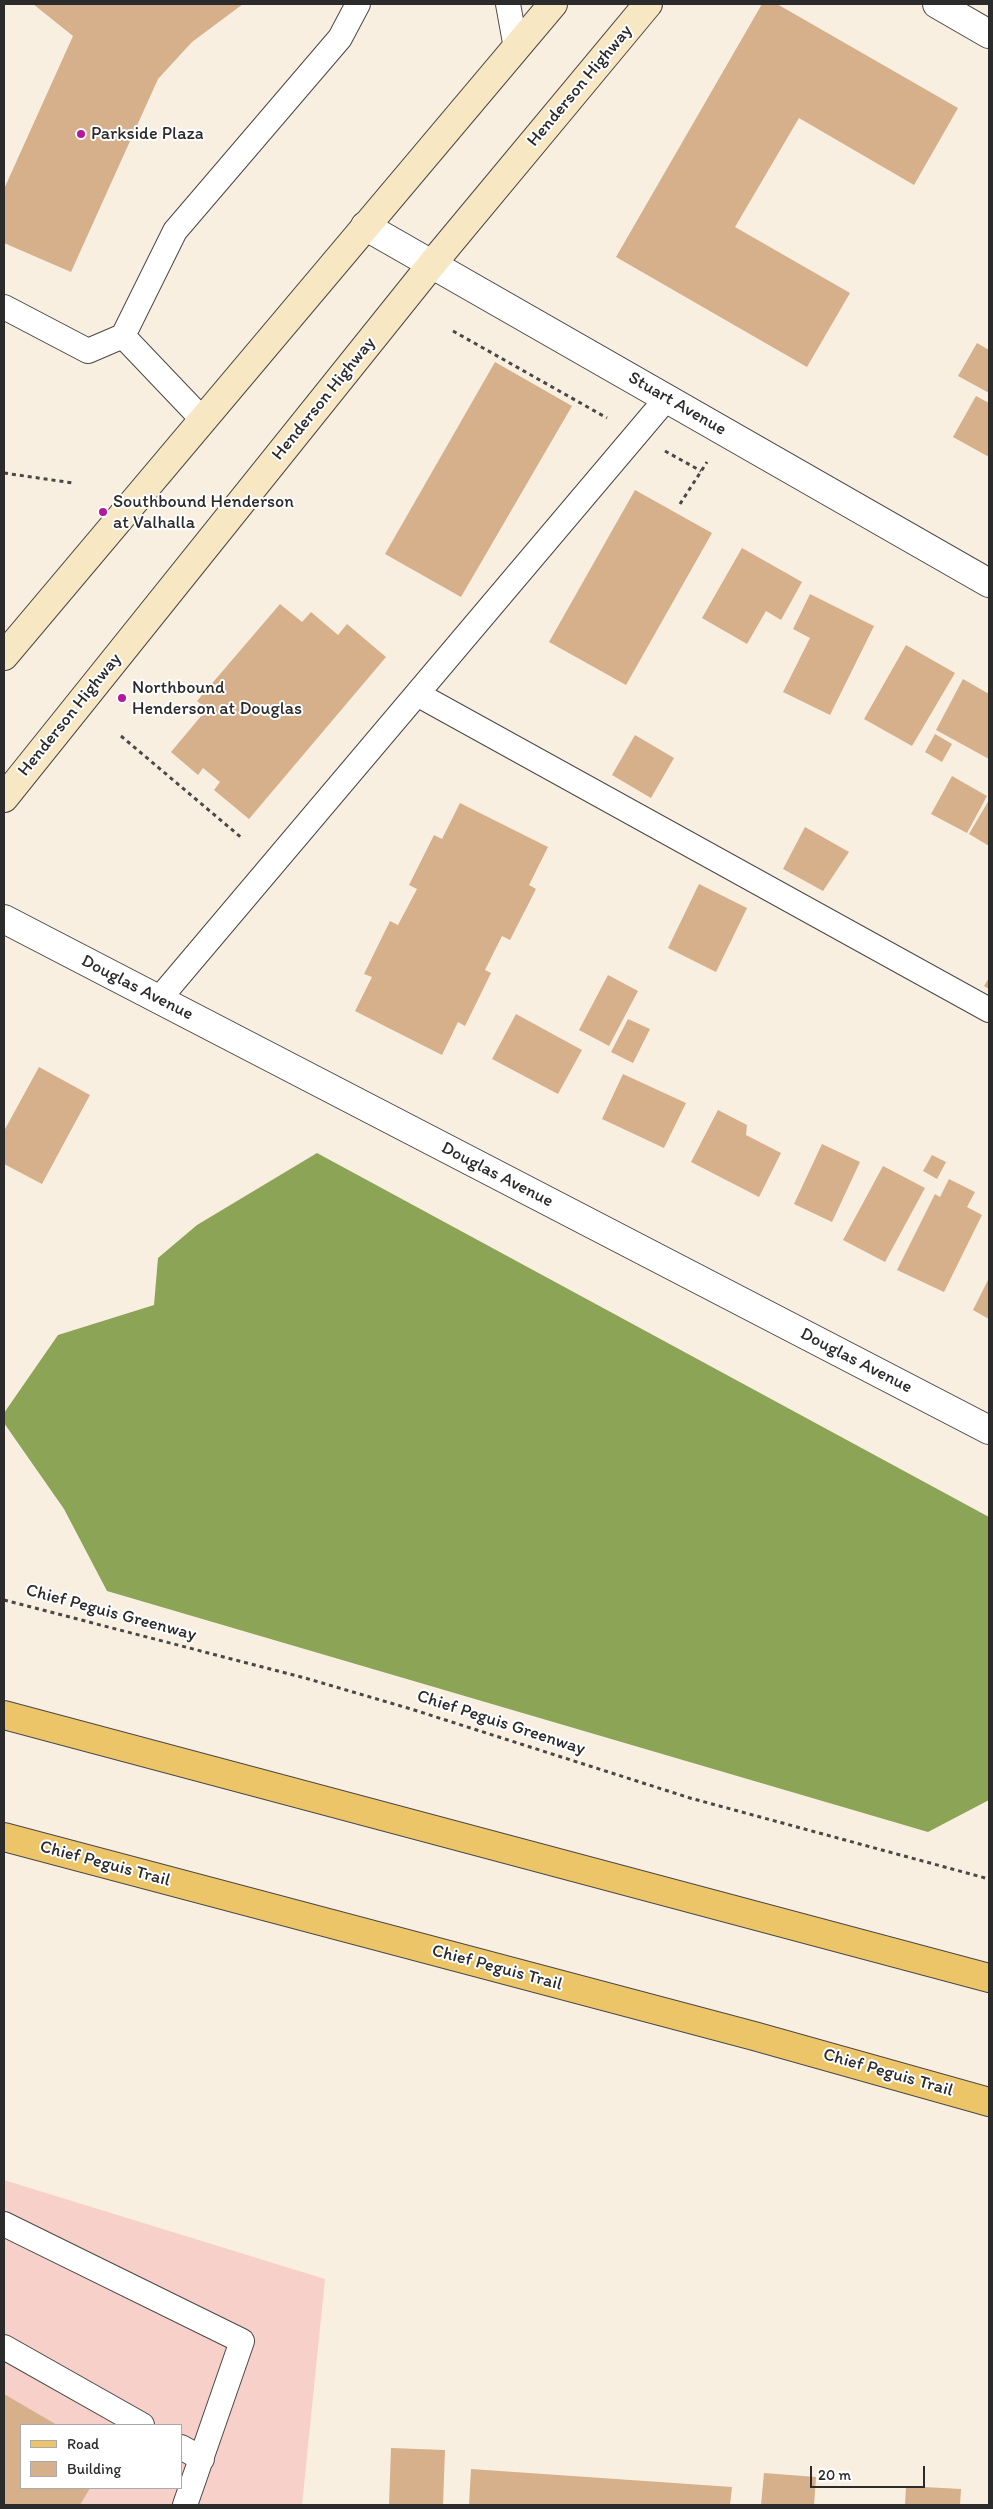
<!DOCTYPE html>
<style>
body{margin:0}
#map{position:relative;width:993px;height:2509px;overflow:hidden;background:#f9efe1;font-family:Itim,sans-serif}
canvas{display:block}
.frame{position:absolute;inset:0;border:5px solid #2b2b2b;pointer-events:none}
.legend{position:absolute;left:20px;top:2424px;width:162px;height:65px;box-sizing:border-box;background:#fff;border:1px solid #aaa;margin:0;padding:6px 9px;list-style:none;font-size:15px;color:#2b2b2b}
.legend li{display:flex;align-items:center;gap:10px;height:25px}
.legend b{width:25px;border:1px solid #aaa}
.scale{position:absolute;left:810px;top:2466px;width:115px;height:22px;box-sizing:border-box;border:2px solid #2b2b2b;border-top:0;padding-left:6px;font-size:15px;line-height:18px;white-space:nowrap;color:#2b2b2b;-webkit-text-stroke:4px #fff;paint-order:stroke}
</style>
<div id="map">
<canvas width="993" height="2509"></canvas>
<div class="frame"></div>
<ul class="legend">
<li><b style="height:6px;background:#ecc569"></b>Road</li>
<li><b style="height:14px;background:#d6af8b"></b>Building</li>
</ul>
<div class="scale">20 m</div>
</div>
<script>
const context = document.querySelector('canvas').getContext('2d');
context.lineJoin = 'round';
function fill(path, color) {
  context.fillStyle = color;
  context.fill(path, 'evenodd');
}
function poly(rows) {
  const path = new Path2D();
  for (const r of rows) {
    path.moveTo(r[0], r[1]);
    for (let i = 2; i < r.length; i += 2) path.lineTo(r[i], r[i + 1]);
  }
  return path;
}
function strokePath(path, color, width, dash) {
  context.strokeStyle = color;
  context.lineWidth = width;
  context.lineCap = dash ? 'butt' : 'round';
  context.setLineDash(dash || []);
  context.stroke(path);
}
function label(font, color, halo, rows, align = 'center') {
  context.font = font + ' Itim,sans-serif';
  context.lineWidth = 4;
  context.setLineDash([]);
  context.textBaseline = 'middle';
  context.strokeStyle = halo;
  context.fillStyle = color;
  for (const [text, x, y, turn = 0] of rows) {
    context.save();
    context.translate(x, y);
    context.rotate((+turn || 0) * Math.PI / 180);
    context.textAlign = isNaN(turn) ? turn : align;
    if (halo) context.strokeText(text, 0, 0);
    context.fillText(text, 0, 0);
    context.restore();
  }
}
fill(poly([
 [4,2180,325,2279,302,2505,4,2505],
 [21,2425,181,2425,181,2488,21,2488]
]), '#f7d1c9');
fill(poly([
 [317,1153,989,1517,989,1800,928,1832,107,1591,64,1509,4,1423,4,1413,58,1335,154,1305,158,1258,197,1225]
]), '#8ba456');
fill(poly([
 [33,4,243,4,192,42,158,79,71,272,4,243,4,189,73,36],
 [762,4,777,4,958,108,914,185,799,118,735,227,850,293,807,367,616,257],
 [977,343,989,350,989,393,958,376],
 [495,362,572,406,461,597,385,554],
 [976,396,989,403,989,457,953,437],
 [635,490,712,533,626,685,549,642],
 [742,548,802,582,781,620,766,611,747,644,702,618],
 [810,594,874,626,830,715,783,692,810,638,793,629],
 [280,604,302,622,311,612,338,635,347,624,386,657,249,819,214,790,220,782,203,768,198,775,171,752,207,709,197,701],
 [906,645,955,673,912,746,864,719],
 [963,679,989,694,989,759,936,730],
 [935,734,952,744,942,762,925,752],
 [635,735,674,758,651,798,612,775],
 [952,776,987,796,967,833,931,814],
 [989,800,989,846,969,834],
 [460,803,548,847,529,885,536,889,510,940,502,936,485,970,491,973,465,1026,458,1022,442,1055,355,1011,372,977,364,974,390,921,398,925,417,889,409,885,434,835,442,839],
 [805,827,849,852,823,891,783,869],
 [699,884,747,908,716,972,668,948],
 [608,975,638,991,609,1046,579,1030],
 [989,978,989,989,984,986],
 [516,1014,582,1050,558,1094,492,1059],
 [628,1019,650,1029,633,1063,611,1052],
 [39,1067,90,1095,42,1184,4,1164,4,1131],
 [623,1074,686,1103,664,1148,602,1119],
 [718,1110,747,1125,746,1135,781,1153,759,1197,691,1162],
 [822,1144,860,1162,832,1222,794,1204],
 [932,1155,946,1162,937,1179,923,1171],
 [883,1166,925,1188,885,1262,843,1240],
 [949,1179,975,1192,967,1207,982,1215,944,1292,897,1270,935,1194,940,1197],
 [989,1278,989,1319,973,1310],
 [4,2394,57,2425,21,2425,21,2488,90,2488,80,2505,4,2505],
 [391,2448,445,2450,443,2505,389,2505],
 [471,2469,732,2487,730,2505,469,2505],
 [764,2473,816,2477,814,2505,761,2505],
 [906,2486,961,2489,960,2505,905,2505]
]), '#d6af8b');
const service = poly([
 [508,4,516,48],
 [4,307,88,351,123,336],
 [202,419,123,336,175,231,340,38,358,4],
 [417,694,989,1010],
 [159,999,667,398],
 [4,2224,242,2341,185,2505],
 [4,2347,142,2425],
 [181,2447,202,2459]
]);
const minor = poly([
 [365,226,989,583],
 [4,919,989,1430]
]);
const tertiary = poly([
 [937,4,989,34]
]);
const secondary = poly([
 [4,656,553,4],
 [4,798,432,264,648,4]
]);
const primary = poly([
 [4,1715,989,1978],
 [4,1837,754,2036,989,2102]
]);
strokePath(service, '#4a4846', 26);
strokePath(minor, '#4a4846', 30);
strokePath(tertiary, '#4a4846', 30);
strokePath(secondary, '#4a4846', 30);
strokePath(primary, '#4a4846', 30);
strokePath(poly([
 [453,331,607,418],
 [665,451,701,471],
 [4,473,73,483],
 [680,504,707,462],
 [121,736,243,839],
 [4,1600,305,1678,411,1709,690,1798,989,1879]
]), '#4a4846', 3, [4, 4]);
strokePath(service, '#fff', 24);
strokePath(minor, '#fff', 28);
strokePath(tertiary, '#fff', 28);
strokePath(secondary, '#f7e8c3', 28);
strokePath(primary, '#ecc569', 28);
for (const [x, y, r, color] of [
 [81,134,5,"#b5179e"],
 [103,512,5,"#b5179e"],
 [122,698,5,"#b5179e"]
]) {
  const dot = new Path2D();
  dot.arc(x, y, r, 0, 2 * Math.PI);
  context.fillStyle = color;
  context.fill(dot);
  strokePath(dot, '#fff', 2);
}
label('18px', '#2b2b2b', '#fff', [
 ["Henderson Highway",580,86,-50],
 ["Henderson Highway",324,399,-51],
 ["Stuart Avenue",677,404,30],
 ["Henderson Highway",70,715,-51],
 ["Douglas Avenue",137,988,27],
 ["Douglas Avenue",497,1175,27],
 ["Douglas Avenue",856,1361,27],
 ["Chief Peguis Greenway",111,1613,15],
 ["Chief Peguis Greenway",501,1723,18],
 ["Chief Peguis Trail",105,1864,15],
 ["Chief Peguis Trail",497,1968,15],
 ["Chief Peguis Trail",888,2073,16]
]);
label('18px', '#2b2b2b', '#fff', [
 ["Parkside Plaza",91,134],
 ["Southbound Henderson",113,502],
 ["at Valhalla",113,523],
 ["Northbound",132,688],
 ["Henderson at Douglas",132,709]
], 'left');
</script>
